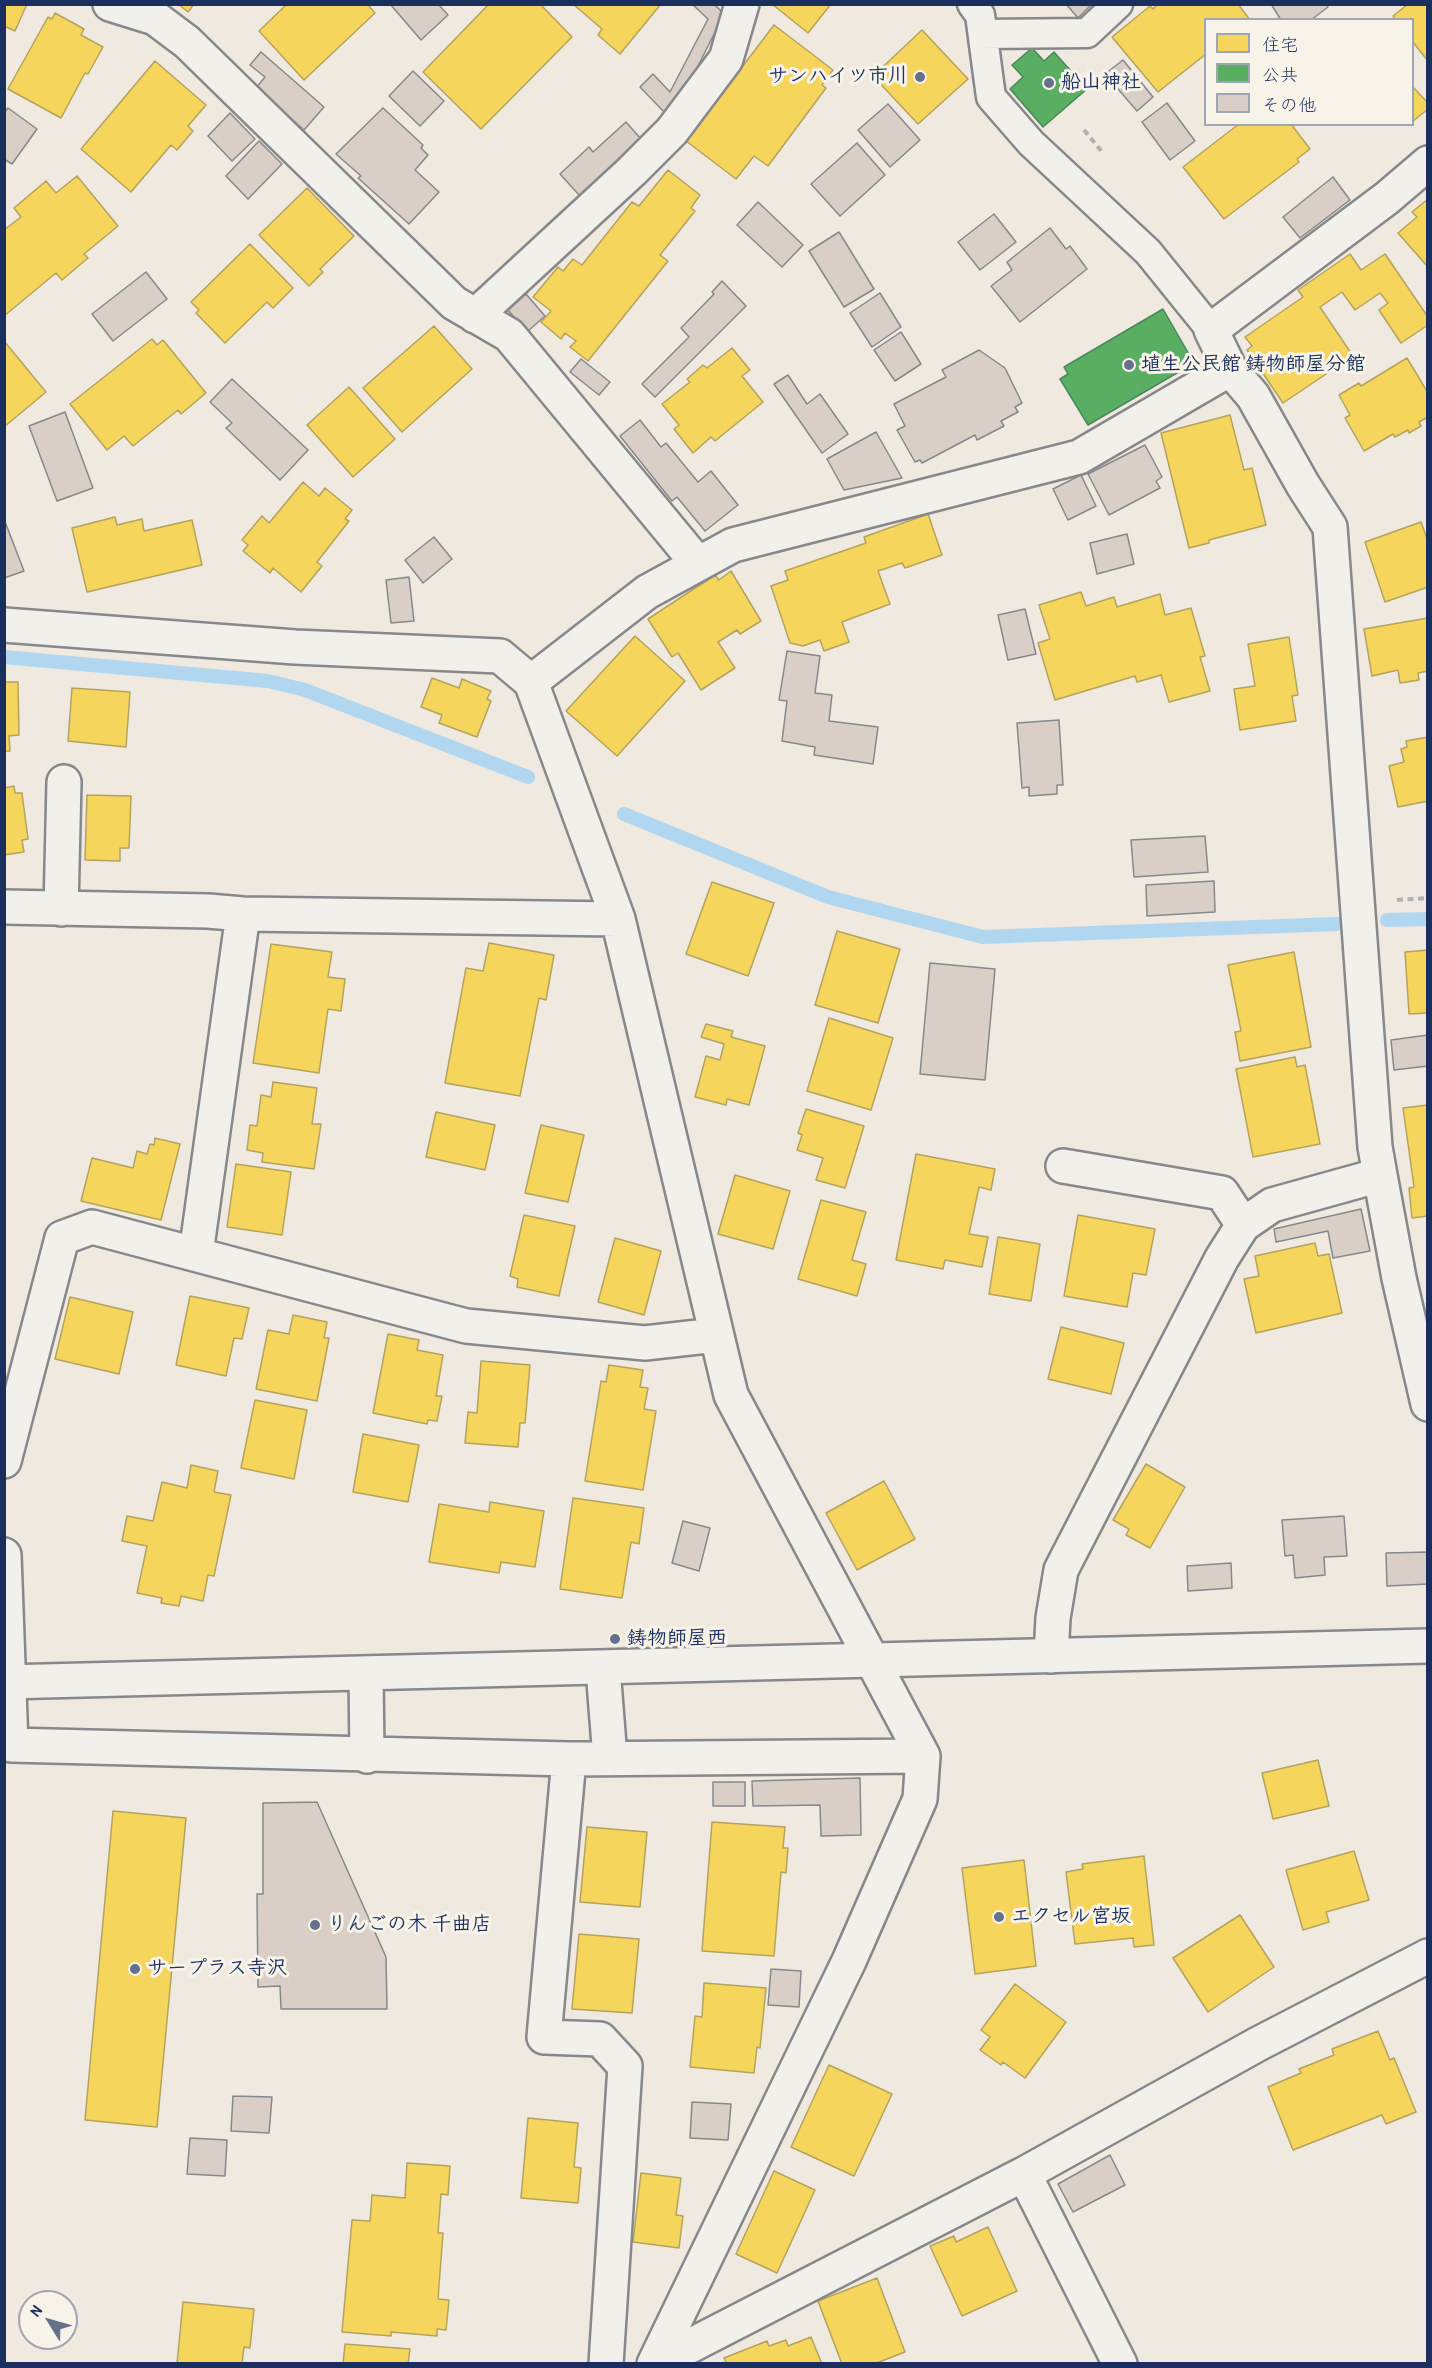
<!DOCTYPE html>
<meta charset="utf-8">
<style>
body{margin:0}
#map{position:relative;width:1432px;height:2368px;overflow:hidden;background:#efe9df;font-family:"Patrick Hand","Klee One",sans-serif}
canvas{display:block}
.frame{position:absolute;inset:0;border:6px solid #1b2f5e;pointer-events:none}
.legend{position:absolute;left:1204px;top:18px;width:210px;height:108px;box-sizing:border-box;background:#f7f3e8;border:2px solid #9fa5b1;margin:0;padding:8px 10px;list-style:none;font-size:18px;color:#1b2f5e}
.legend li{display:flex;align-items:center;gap:12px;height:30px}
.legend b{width:30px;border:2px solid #9fa5b1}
.north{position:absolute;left:18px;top:2290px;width:60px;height:60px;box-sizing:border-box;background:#f7f3e8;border:2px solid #9fa5b1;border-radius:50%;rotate:307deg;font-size:16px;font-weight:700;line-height:24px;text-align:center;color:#1b2f5e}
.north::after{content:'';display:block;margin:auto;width:21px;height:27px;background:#65708b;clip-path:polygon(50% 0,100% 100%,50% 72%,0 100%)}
</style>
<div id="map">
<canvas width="1432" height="2368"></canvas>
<div class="frame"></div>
<ul class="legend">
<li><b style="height:16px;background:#f6d55c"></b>住宅</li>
<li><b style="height:16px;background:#5aae61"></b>公共</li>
<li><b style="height:16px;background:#d9cfc6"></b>その他</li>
</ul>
<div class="north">N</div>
</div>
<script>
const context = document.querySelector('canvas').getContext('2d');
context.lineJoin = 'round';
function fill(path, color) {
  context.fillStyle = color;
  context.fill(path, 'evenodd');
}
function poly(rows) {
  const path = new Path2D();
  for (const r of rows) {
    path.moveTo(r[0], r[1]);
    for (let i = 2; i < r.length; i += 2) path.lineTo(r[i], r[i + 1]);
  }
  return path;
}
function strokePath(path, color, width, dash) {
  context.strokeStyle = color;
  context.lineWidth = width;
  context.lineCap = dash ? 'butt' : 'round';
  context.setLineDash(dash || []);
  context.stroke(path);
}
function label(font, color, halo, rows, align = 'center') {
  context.font = font + ' "Patrick Hand","Klee One",sans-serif';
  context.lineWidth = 6;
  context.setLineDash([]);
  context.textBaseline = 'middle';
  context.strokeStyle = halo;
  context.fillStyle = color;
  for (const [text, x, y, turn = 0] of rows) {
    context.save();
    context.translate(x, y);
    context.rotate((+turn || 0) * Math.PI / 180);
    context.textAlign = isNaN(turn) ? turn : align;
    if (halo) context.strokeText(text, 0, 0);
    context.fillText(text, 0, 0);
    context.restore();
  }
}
const homes = poly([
 [4,4,27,4,15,31,4,26,4,4],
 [178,4,194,4,188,12,178,4],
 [287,4,367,4,375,13,304,80,259,31,287,4],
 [489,4,540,4,572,37,481,129,423,72,489,4],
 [573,4,661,4,620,54,598,35,602,29,573,4],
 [772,4,831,4,808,33,772,4],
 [1158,4,1238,4,1250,20,1206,20,1206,54,1158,92,1112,37,1150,6,1153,9,1158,4],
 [1408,4,1428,4,1428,61,1412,41,1412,20,1396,20,1393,16,1408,4],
 [55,13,84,29,81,35,103,47,88,74,85,73,61,118,8,89,48,17,52,19,55,13],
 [774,25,833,70,822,85,826,88,768,166,754,156,736,179,686,141,774,25],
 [922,30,968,79,918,124,873,76,922,30],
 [155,61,206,105,188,126,193,131,177,150,171,145,131,192,81,149,155,61],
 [1412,86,1428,103,1428,109,1412,122,1412,86],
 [1239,124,1291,124,1310,149,1297,159,1299,162,1224,219,1183,167,1239,124],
 [668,170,700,195,691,208,695,211,660,255,668,261,588,361,570,347,576,341,565,333,561,339,541,322,551,311,533,297,558,267,563,271,573,259,582,265,632,202,639,206,668,170],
 [77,176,118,226,84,254,88,258,62,280,56,273,4,316,4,230,21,217,14,208,46,181,56,193,77,176],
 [307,188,354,236,320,269,323,272,309,286,259,235,307,188],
 [1428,199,1428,267,1398,233,1417,217,1412,212,1428,199],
 [250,244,293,288,273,308,267,302,225,343,196,313,199,310,191,302,250,244],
 [1350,254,1361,270,1385,254,1428,317,1428,325,1401,343,1379,310,1388,303,1380,293,1355,310,1342,292,1320,307,1353,356,1283,403,1247,350,1252,346,1245,337,1303,297,1298,290,1350,254],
 [434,326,472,369,402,432,363,388,434,326],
 [152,339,157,345,163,340,206,393,181,414,178,410,133,446,124,436,107,450,70,404,152,339],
 [4,341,46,392,4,427,4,341],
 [732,348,750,370,742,376,763,402,715,441,711,437,693,453,674,429,679,425,662,404,690,382,687,379,703,365,707,368,732,348],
 [1407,358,1428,393,1428,417,1419,422,1421,426,1409,433,1408,430,1395,437,1393,434,1364,451,1345,418,1350,415,1339,395,1359,383,1361,386,1407,358],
 [349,387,395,439,353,477,307,425,349,387],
 [1230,415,1244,470,1252,468,1266,525,1209,540,1209,543,1189,548,1161,433,1230,415],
 [303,482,319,496,325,488,352,510,345,519,349,521,317,562,322,566,301,592,273,568,270,573,243,551,248,545,242,540,262,516,269,523,303,482],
 [928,514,942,555,905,568,902,563,878,571,890,604,842,622,849,642,824,651,820,640,803,646,790,643,771,586,788,580,785,571,866,543,864,537,928,514],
 [115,517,117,525,142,519,144,531,192,520,202,565,87,592,72,528,115,517],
 [1421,522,1428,541,1428,587,1385,602,1365,542,1421,522],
 [731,571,761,621,740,634,737,630,718,642,735,668,701,690,678,653,672,657,648,619,715,575,719,580,731,571],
 [1081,592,1086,606,1114,597,1117,607,1160,594,1165,615,1191,608,1205,656,1200,657,1210,691,1169,702,1161,675,1137,682,1135,676,1055,700,1038,643,1050,639,1039,605,1081,592],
 [1428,618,1428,671,1418,673,1419,680,1400,683,1398,670,1372,676,1364,629,1428,618],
 [635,636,685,681,617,756,566,711,635,636],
 [1289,637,1298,695,1292,696,1296,721,1240,730,1234,689,1255,686,1248,644,1289,637],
 [432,678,459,688,462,679,491,691,487,699,491,701,477,737,439,723,442,715,421,707,432,678],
 [4,682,18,682,19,735,9,736,10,751,4,751,4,682],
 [72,688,130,692,126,747,68,741,72,688],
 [1428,737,1428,801,1398,807,1389,766,1404,762,1401,749,1407,747,1406,741,1428,737],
 [14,786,15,793,22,793,28,839,22,840,24,852,4,855,4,788,14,786],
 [87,795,131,796,129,848,120,848,120,861,85,860,87,795],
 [712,882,774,903,748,976,686,954,712,882],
 [837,931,900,949,878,1023,815,1005,837,931],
 [489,943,554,955,546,1000,539,998,520,1096,445,1083,466,968,483,971,489,943],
 [271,944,332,952,328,977,345,979,341,1011,328,1009,319,1073,253,1063,271,944],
 [1428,950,1428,1013,1409,1014,1405,952,1428,950],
 [1294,952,1311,1047,1240,1061,1235,1032,1241,1031,1228,965,1294,952],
 [829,1018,893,1038,871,1110,807,1091,829,1018],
 [706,1024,733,1031,731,1037,765,1046,749,1105,727,1099,726,1105,695,1097,706,1056,720,1060,724,1044,701,1037,706,1024],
 [1295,1057,1297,1067,1305,1065,1320,1144,1253,1157,1236,1069,1295,1057],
 [273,1082,317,1088,312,1124,321,1124,314,1169,262,1162,263,1153,247,1150,250,1125,257,1126,261,1095,271,1097,273,1082],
 [1428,1105,1428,1216,1412,1218,1409,1188,1414,1187,1403,1108,1428,1105],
 [806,1109,864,1126,845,1188,816,1180,823,1158,797,1150,802,1135,798,1133,806,1109],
 [436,1112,495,1125,485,1170,426,1157,436,1112],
 [541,1125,584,1135,568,1202,525,1193,541,1125],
 [155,1138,180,1144,161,1220,81,1201,92,1158,133,1168,137,1151,147,1154,150,1144,154,1145,155,1138],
 [916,1154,995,1169,991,1190,979,1187,969,1234,988,1237,982,1267,945,1260,943,1269,896,1260,916,1154],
 [236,1164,291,1172,282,1235,227,1227,236,1164],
 [735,1175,790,1191,773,1249,718,1234,735,1175],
 [821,1200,866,1212,852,1260,866,1264,857,1296,798,1279,821,1200],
 [524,1215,575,1226,559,1296,517,1287,518,1279,510,1276,524,1215],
 [1078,1215,1155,1229,1146,1275,1133,1273,1127,1307,1064,1296,1078,1215],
 [998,1237,1040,1244,1031,1301,989,1294,998,1237],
 [615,1238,661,1251,644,1315,598,1302,615,1238],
 [1315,1243,1318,1256,1329,1254,1342,1313,1256,1333,1244,1279,1259,1276,1255,1256,1315,1243],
 [190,1296,249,1308,242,1339,234,1338,226,1376,176,1365,190,1296],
 [70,1297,133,1312,119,1374,55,1359,70,1297],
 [293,1315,327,1322,324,1338,329,1338,317,1401,256,1389,268,1330,289,1334,293,1315],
 [1061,1327,1124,1343,1111,1394,1048,1379,1061,1327],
 [388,1334,419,1340,417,1350,443,1355,436,1396,442,1396,437,1421,428,1420,427,1424,373,1413,388,1334],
 [481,1361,530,1365,525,1423,520,1423,518,1447,465,1443,468,1412,477,1413,481,1361],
 [609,1365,643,1370,640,1387,648,1388,644,1409,656,1411,643,1490,585,1481,601,1381,606,1382,609,1365],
 [255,1400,307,1410,294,1479,241,1468,255,1400],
 [363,1434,419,1445,408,1502,353,1492,363,1434],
 [1146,1464,1185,1487,1150,1548,1126,1535,1129,1529,1113,1520,1146,1464],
 [191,1465,218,1471,214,1492,231,1495,214,1576,208,1575,203,1601,181,1596,179,1606,161,1603,162,1598,137,1593,147,1546,122,1541,127,1516,153,1521,162,1482,187,1488,191,1465],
 [884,1481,915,1539,857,1570,826,1513,884,1481],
 [573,1498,644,1508,639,1544,631,1542,622,1598,560,1589,573,1498],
 [490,1502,544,1511,535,1567,501,1562,499,1573,429,1562,439,1504,489,1512,490,1502],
 [1318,1760,1329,1806,1273,1819,1262,1773,1318,1760],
 [113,1811,186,1818,157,2127,85,2120,113,1811],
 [712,1822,785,1827,783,1848,788,1848,786,1873,781,1872,774,1956,702,1951,712,1822],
 [587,1827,647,1832,640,1907,580,1902,587,1827],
 [1354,1851,1369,1900,1326,1912,1329,1922,1303,1930,1286,1870,1354,1851],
 [1144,1856,1154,1945,1134,1947,1133,1938,1075,1944,1066,1872,1083,1869,1082,1864,1144,1856],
 [1024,1860,1036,1966,975,1974,962,1868,1024,1860],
 [1240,1915,1274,1967,1208,2012,1173,1958,1240,1915],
 [579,1934,639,1939,632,2013,572,2009,579,1934],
 [704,1983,766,1988,760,2048,757,2047,754,2073,690,2067,695,2016,702,2017,704,1983],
 [1015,1984,1066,2022,1025,2078,1003,2062,1001,2065,980,2050,990,2037,981,2030,1015,1984],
 [1378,2031,1390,2060,1394,2058,1416,2112,1386,2124,1382,2115,1293,2150,1268,2087,1301,2073,1299,2069,1334,2055,1332,2049,1378,2031],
 [829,2065,892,2094,854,2176,791,2147,829,2065],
 [528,2118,578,2123,574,2167,581,2168,578,2203,521,2198,528,2118],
 [407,2163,450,2166,448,2195,441,2194,438,2233,443,2233,438,2299,449,2300,446,2330,437,2329,437,2336,391,2332,391,2336,342,2332,352,2220,370,2221,372,2195,405,2198,407,2163],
 [774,2171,815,2190,777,2273,736,2254,774,2171],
 [641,2173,681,2178,676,2215,683,2216,679,2248,633,2242,641,2173],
 [988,2227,1017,2291,962,2316,930,2246,954,2236,956,2242,988,2227],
 [877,2278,905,2352,874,2364,842,2364,818,2301,877,2278],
 [183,2302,254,2309,250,2348,244,2347,242,2364,177,2364,183,2302],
 [811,2337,822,2364,727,2364,724,2358,767,2341,769,2346,786,2340,788,2346,811,2337],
 [345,2344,410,2349,408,2364,343,2364,345,2344]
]);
fill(homes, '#f6d55c');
strokePath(homes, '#b4a35d', 1.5);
const public = poly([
 [1032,48,1044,61,1054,52,1087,89,1043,127,1010,89,1023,77,1012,65,1032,48],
 [1163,309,1194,363,1088,425,1060,379,1068,374,1064,367,1163,309]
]);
fill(public, '#5aae61');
strokePath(public, '#478860', 1.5);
strokePath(poly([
 [4,657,268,681,305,690,528,777],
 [624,814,828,897,983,937,1337,924],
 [1387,920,1428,919]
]), '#b1d6ef', 14);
const building = poly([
 [390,4,438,4,448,15,421,40,390,4],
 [692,4,714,4,724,14,680,102,667,115,640,87,653,74,670,92,708,19,692,4],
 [1066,4,1092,4,1078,18,1066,4],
 [1271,4,1326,4,1328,7,1311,20,1281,20,1271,4],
 [261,52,324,107,304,130,256,88,265,77,250,65,261,52],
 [1123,60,1153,97,1137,111,1105,74,1123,60],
 [413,71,444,101,420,126,389,96,413,71],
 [1167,103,1195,141,1170,160,1142,122,1167,103],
 [888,104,920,140,890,167,858,130,888,104],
 [8,108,37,129,12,164,4,159,4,113,8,108],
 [383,108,423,145,421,148,428,155,415,170,439,192,409,224,358,178,361,176,336,154,383,108],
 [230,113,255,139,232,161,208,136,230,113],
 [626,122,641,139,580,196,560,174,589,147,593,152,626,122],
 [259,141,282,164,248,199,226,176,259,141],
 [857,143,885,175,840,216,811,184,857,143],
 [1333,177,1350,200,1300,238,1283,217,1333,177],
 [758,202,803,245,782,267,737,225,758,202],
 [994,214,1016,242,980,270,958,242,994,214],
 [1050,228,1066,249,1070,246,1087,269,1020,322,991,286,1012,270,1007,262,1050,228],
 [839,232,874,289,844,307,809,251,839,232],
 [146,272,167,299,113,341,92,314,146,272],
 [722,281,746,306,655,397,642,384,689,337,681,328,714,294,712,292,722,281],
 [880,293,901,327,872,347,850,313,880,293],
 [526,294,545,316,527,332,508,310,526,294],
 [901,332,921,364,895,381,874,350,901,332],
 [979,350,1005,368,1022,403,1015,407,1018,412,1001,421,1004,426,977,440,975,435,922,463,920,460,915,462,897,430,905,426,894,404,946,377,942,370,979,350],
 [581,359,610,382,599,395,570,372,581,359],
 [788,375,807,404,820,394,848,434,822,453,774,384,788,375],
 [232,379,308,450,280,480,226,428,232,423,210,402,232,379],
 [65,412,93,488,57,501,29,426,65,412],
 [640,420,661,447,666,443,698,482,711,471,738,505,705,531,677,497,672,501,620,436,640,420],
 [876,432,902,478,844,490,827,459,876,432],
 [1145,445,1162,477,1156,481,1160,488,1109,515,1088,474,1145,445],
 [1081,475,1096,506,1068,520,1053,489,1081,475],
 [4,519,24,571,4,578,4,519],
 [1127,534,1134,564,1097,574,1090,543,1127,534],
 [434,537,452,559,423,583,405,560,434,537],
 [409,577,414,621,391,623,386,580,409,577],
 [1025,609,1036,654,1008,660,998,615,1025,609],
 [787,651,820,656,815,693,832,695,829,721,878,727,873,764,814,755,815,747,782,741,787,701,779,700,787,651],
 [1059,720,1063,785,1057,785,1057,794,1029,796,1029,787,1022,788,1017,723,1059,720],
 [1205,836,1208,872,1134,877,1131,840,1205,836],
 [1214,881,1215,912,1147,916,1146,885,1214,881],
 [930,963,995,969,985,1080,920,1074,930,963],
 [1428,1035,1428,1066,1394,1070,1391,1040,1428,1035],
 [1361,1209,1370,1251,1333,1258,1328,1231,1276,1242,1274,1229,1361,1209],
 [1344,1516,1347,1556,1324,1557,1325,1575,1295,1578,1293,1555,1285,1556,1282,1520,1344,1516],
 [683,1521,710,1528,699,1571,672,1563,683,1521],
 [1428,1552,1428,1584,1387,1586,1386,1553,1428,1552],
 [1231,1563,1232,1588,1188,1591,1187,1566,1231,1563],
 [860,1778,861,1835,821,1836,820,1805,753,1806,752,1781,860,1778],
 [713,1782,745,1782,745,1806,713,1806,713,1782],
 [317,1802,386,1957,387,2009,281,2009,280,1986,258,1987,257,1894,263,1894,263,1803,317,1802],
 [771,1969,801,1971,799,2007,768,2005,771,1969],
 [233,2096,272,2097,269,2133,231,2131,233,2096],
 [692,2102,731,2104,728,2140,690,2138,692,2102],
 [190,2138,227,2140,225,2176,187,2174,190,2138],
 [1110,2155,1125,2185,1073,2212,1058,2184,1110,2155]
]);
fill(building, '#d9cfc6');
strokePath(building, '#86888c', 1.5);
const lane = poly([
 [972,4,980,15,991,97,1031,143,1148,252,1211,330],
 [983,34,1087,33,1118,4]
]);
const street = poly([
 [110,4,155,18,187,42,454,303,509,335,698,564],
 [475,316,632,171,672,131,726,59,742,4],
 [4,625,295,647,500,656,531,682,618,919,731,1395,923,1756,920,1799,849,1961,654,2364],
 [531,682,647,592,733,545,1079,457,1230,369,1211,330,1387,198,1428,163],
 [4,907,208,911,243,914,618,919],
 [61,909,64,782],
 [1063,1166,1222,1193,1243,1225],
 [1380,1175,1399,1278,1428,1404],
 [196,1254,243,914],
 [4,1461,62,1238,92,1227,466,1326,645,1343,716,1335],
 [4,1555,11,1745,569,1759,923,1756],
 [1051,1656,1053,1618,1061,1570,1222,1258,1243,1225,1272,1205,1380,1175,1375,1147,1330,527,1303,485,1253,396,1230,369],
 [603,1669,610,1758],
 [366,1674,367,1756],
 [569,1759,544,2037,600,2039,625,2066,606,2364],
 [1024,2174,1120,2364],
 [655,2364,1024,2174,1258,2044,1428,1956]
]);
const secondary = poly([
 [4,1682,1428,1646]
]);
strokePath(lane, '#86888c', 33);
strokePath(street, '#86888c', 38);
strokePath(secondary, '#86888c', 38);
strokePath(poly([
 [1084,130,1103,153],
 [1397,900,1428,898]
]), '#b0b1b3', 4, [6, 4.5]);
strokePath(lane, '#f2f0eb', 28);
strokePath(street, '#f2f0eb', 33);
strokePath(secondary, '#f2f0eb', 33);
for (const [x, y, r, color] of [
 [920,77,6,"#65708b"],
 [1049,83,6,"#65708b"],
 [1129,365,6,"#65708b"],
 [615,1639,6,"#65708b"],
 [999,1917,6,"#65708b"],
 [315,1925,6,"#65708b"],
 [135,1969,6,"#65708b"]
]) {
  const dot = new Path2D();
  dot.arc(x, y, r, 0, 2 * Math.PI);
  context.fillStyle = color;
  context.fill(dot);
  strokePath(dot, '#f7f3e8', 2);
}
label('bold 20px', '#1b2f5e', '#f7f3e8', [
 ["サンハイツ市川",908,77,"right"],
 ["船山神社",1061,83],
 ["埴生公民館 鋳物師屋分館",1141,365],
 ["鋳物師屋西",627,1639],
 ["エクセル宮坂",1011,1917],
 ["りんごの木 千曲店",327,1925],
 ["サープラス寺沢",147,1969]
], 'left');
</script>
